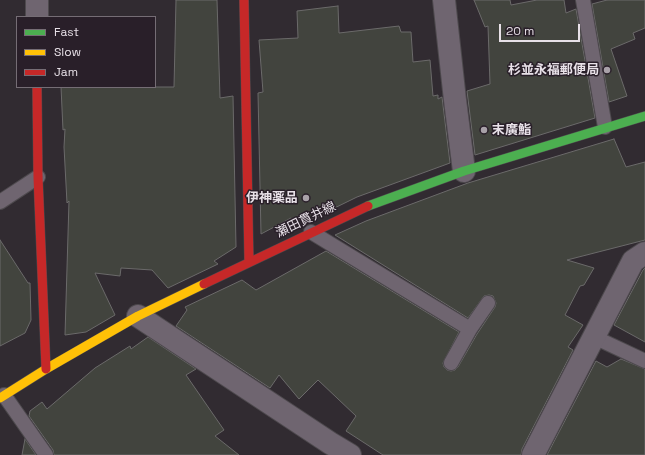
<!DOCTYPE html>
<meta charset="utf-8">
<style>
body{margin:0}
#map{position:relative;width:645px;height:455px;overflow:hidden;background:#312b31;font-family:"Space Grotesk",sans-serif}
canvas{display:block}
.legend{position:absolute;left:16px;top:16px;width:140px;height:72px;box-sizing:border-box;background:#291f29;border:1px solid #756d75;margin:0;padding:5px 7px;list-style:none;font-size:12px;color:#e8e1e8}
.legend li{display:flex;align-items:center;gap:8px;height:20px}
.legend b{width:20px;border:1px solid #756d75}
.scale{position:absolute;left:499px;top:24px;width:81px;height:18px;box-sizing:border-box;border:2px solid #e8e1e8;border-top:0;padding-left:5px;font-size:12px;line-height:14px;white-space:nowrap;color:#e8e1e8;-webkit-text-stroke:3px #291f29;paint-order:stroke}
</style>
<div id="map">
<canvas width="645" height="455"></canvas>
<ul class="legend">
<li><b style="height:5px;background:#4caf50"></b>Fast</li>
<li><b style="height:5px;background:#ffc107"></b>Slow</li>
<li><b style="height:5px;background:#c62828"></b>Jam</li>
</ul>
<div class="scale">20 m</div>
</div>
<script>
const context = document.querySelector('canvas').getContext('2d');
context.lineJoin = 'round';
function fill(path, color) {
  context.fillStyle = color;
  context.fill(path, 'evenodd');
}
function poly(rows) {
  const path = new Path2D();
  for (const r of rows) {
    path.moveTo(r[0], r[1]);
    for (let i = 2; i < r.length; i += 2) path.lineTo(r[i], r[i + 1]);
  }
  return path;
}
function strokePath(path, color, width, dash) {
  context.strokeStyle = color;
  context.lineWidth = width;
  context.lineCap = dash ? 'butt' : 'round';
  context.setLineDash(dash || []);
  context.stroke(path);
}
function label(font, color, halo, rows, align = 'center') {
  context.font = font + ' "Space Grotesk","Noto Sans JP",sans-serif';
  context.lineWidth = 3;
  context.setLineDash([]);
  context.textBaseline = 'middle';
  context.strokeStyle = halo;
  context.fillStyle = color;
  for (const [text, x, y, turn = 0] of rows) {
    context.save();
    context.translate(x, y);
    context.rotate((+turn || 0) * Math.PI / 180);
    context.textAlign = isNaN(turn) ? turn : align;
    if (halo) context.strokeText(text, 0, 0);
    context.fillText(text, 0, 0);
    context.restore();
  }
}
const building = poly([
 [176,0,217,0,220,98,233,96,236,247,214,261,218,264,168,288,152,270,121,268,120,276,95,273,115,315,86,332,65,335,69,201,67,203,64,147,65,129,63,130,61,87,174,87,176,0],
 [474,0,510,0,511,5,537,0,564,0,566,13,576,9,595,118,475,155,467,91,490,84,488,26,485,27,474,0],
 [607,0,645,0,645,28,633,33,635,39,611,49,627,96,609,102,592,4,607,0],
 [338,6,339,33,399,26,401,32,411,32,413,62,430,60,433,96,438,95,438,99,442,97,450,163,357,197,310,220,305,217,293,223,291,218,261,234,258,93,263,92,259,40,298,38,297,11,338,6],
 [614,139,626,167,645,162,645,240,567,260,594,268,584,285,580,286,565,315,583,325,568,347,573,350,522,449,521,455,383,455,346,431,356,416,318,380,299,399,279,375,270,388,176,326,187,310,185,307,242,280,256,290,326,251,459,332,443,363,444,367,447,370,451,371,455,370,458,367,477,334,495,307,496,303,493,296,489,295,484,296,468,318,335,235,366,221,468,183,614,139],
 [0,240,28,283,30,283,31,320,25,333,0,346,0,240],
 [645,268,645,342,614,325,643,270,645,268],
 [148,337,196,369,186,375,224,430,215,436,239,455,54,455,53,450,29,416,30,411,42,402,47,409,95,368,130,346,131,349,148,337],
 [621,359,645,369,645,455,547,455,596,361,607,367,621,359],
 [25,439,36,455,22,455,25,439]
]);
fill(building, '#42443e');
strokePath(building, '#6b6a6a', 1);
const lane = poly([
 [583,0,605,127],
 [0,202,38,177],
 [311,232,470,329],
 [594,337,645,361],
 [451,363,470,329,488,303],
 [4,395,46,455]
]);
const street = poly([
 [37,0,37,17],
 [444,0,455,100,464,171],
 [138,316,330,443,350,455],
 [533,455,633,261,645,253]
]);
const fast = poly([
 [368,206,464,171,645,116]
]);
const slow = poly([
 [0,398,46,369,138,316,204,284]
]);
const jam = poly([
 [244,0,249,262],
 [37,87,38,177,46,369],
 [204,284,368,206]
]);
strokePath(lane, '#4d494d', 16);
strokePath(street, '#4d494d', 24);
strokePath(fast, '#4d494d', 10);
strokePath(slow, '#4d494d', 10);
strokePath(jam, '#4d494d', 10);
strokePath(lane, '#6f6570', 14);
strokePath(street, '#6f6570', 22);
strokePath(fast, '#4caf50', 9);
strokePath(slow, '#ffc107', 9);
strokePath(jam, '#c62828', 9);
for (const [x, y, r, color] of [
 [607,70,4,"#a8a1a8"],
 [484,130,4,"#a8a1a8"],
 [306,198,4,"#a8a1a8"]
]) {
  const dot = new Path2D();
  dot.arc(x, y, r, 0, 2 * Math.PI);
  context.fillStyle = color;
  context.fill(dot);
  strokePath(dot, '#291f29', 1.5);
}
label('bold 13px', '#e8e1e8', '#291f29', [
 ["杉並永福郵便局",599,70],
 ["末廣鮨",492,130,"left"],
 ["伊神薬品",298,198]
], 'right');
label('13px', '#e8e1e8', '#291f29', [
 ["瀬田貫井線",306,220,-26]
]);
</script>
